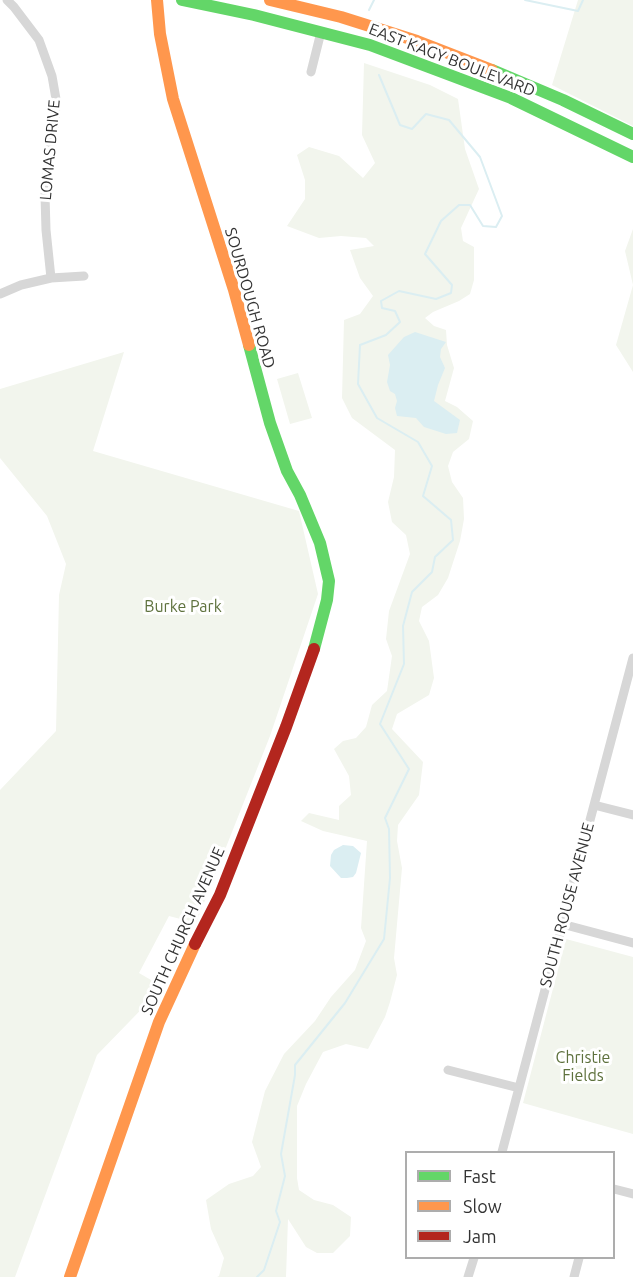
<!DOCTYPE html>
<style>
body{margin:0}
#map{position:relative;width:633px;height:1277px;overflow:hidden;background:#fff;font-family:Ubuntu,sans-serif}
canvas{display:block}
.legend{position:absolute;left:405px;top:1151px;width:210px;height:108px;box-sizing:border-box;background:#fff;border:2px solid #adadad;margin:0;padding:8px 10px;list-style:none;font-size:18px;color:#333}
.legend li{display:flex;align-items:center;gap:12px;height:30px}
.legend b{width:30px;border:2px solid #adadad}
</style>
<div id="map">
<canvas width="633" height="1277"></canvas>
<ul class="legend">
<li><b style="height:8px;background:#63d668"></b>Fast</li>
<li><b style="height:8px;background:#ff974d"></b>Slow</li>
<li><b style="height:8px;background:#b3261e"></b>Jam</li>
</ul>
</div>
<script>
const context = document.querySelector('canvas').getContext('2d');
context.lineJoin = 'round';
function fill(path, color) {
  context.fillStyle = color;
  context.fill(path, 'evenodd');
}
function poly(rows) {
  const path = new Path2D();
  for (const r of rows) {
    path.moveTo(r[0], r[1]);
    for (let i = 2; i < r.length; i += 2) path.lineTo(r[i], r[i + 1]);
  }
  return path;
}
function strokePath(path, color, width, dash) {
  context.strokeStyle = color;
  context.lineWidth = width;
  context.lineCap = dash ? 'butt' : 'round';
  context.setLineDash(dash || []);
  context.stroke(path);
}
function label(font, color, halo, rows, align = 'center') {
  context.font = font + ' Ubuntu,sans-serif';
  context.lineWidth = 6;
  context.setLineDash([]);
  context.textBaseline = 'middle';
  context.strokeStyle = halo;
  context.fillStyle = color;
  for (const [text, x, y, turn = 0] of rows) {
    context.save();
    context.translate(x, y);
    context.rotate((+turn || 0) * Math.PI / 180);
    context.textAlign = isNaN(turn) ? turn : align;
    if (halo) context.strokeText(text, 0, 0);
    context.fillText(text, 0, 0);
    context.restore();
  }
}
fill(poly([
 [578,0,633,0,633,126,552,85],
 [364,63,430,85,458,99,465,149,479,189,461,228,463,241,474,247,474,280,470,294,459,301,433,312,425,318,434,326,446,330,447,345,454,368,445,401,457,407,473,421,469,439,453,452,448,466,452,482,463,498,464,519,460,541,448,578,438,595,422,607,419,621,429,641,434,678,429,695,397,714,392,729,423,762,419,795,398,825,397,841,402,868,394,958,397,975,390,1002,385,1017,368,1049,346,1044,323,1052,306,1084,297,1106,297,1178,299,1190,314,1200,333,1205,351,1217,350,1236,333,1253,317,1253,306,1247,288,1219,286,1277,217,1277,219,1276,224,1258,211,1229,206,1200,229,1184,253,1176,261,1167,252,1142,265,1091,284,1054,315,1021,331,997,355,970,366,941,361,928,367,841,323,831,301,821,309,813,339,820,339,806,351,795,349,776,334,749,343,741,356,738,366,727,372,705,387,691,392,656,386,639,389,611,410,554,406,535,392,522,388,502,394,477,395,450,352,418,342,398,344,320,360,314,373,296,360,278,350,250,374,246,366,238,341,236,319,238,287,226,305,199,305,180,297,155,309,147,339,156,363,178,375,163,362,135],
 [633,229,633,372,616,345,633,285,625,251],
 [124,352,93,451,299,511,318,594,270,736,196,923,169,916,139,973,163,987,97,1055,15,1277,0,1277,0,790,56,731,59,595,66,564,47,516,0,458,0,389],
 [298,373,312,418,290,424,277,379],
 [566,939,633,957,633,1134,523,1103]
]), '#f2f5ed');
fill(poly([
 [415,332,446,342,441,349,440,357,445,368,438,385,434,401,460,420,457,433,446,434,424,427,416,418,397,416,395,408,397,401,395,394,390,391,387,382,390,365,388,355,404,337],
 [343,845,353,846,361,853,356,873,353,877,347,878,341,878,330,866,331,855,334,850]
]), '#dbeef2');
strokePath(poly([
 [525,0,578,11,583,0],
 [369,10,374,0],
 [257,1277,264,1270,280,1222,276,1211,285,1176,281,1154,295,1075,295,1065,345,1003,384,939,390,878,389,829,385,818,409,769,380,724,404,664,403,626,412,592,432,572,435,557,453,540,451,520,423,496,432,466,418,442,377,418,358,384,360,345,386,335,400,322,395,311,382,308,381,301,399,291,436,299,451,293,452,285,425,254,441,221,459,205,470,205,483,226,496,227,502,216,480,157,449,120,426,114,412,129,400,125,379,75]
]), '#dbeef2', 2);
strokePath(poly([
 [7,0,14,7,39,40,52,76,56,99,55,123,49,154,45,195,46,230,51,278],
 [311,72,321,32],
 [0,294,21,285,51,278,84,276],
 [594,805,633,815],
 [562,924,633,943],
 [448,1070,519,1088],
 [502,1152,633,658],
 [614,1189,633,1194],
 [468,1277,474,1258],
 [574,1277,579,1258]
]), '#d7d7d7', 9);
strokePath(poly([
 [182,0,254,15,370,45,511,98,633,157],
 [492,70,563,100,633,134],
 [249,345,270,423,287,471,300,495,320,543,329,581,327,600,314,649]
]), '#63d668', 12);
strokePath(poly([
 [157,0,160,34,173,99,234,290,249,345],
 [270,0,341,17,417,41,492,70],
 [70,1277,159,1022,195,944]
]), '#ff974d', 12);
strokePath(poly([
 [195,944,220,895,286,727,314,649]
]), '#b3261e', 12);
label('16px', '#333', '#fff', [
 ["EAST KAGY BOULEVARD",452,60,21],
 ["LOMAS DRIVE",50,150,-85],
 ["SOURDOUGH ROAD",250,298,74],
 ["SOUTH ROUSE AVENUE",567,905,-75],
 ["SOUTH CHURCH AVENUE",183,931,-66]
]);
label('16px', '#5e713d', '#fff', [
 ["Burke Park",183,607],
 ["Christie",583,1058],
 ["Fields",583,1076]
]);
</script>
